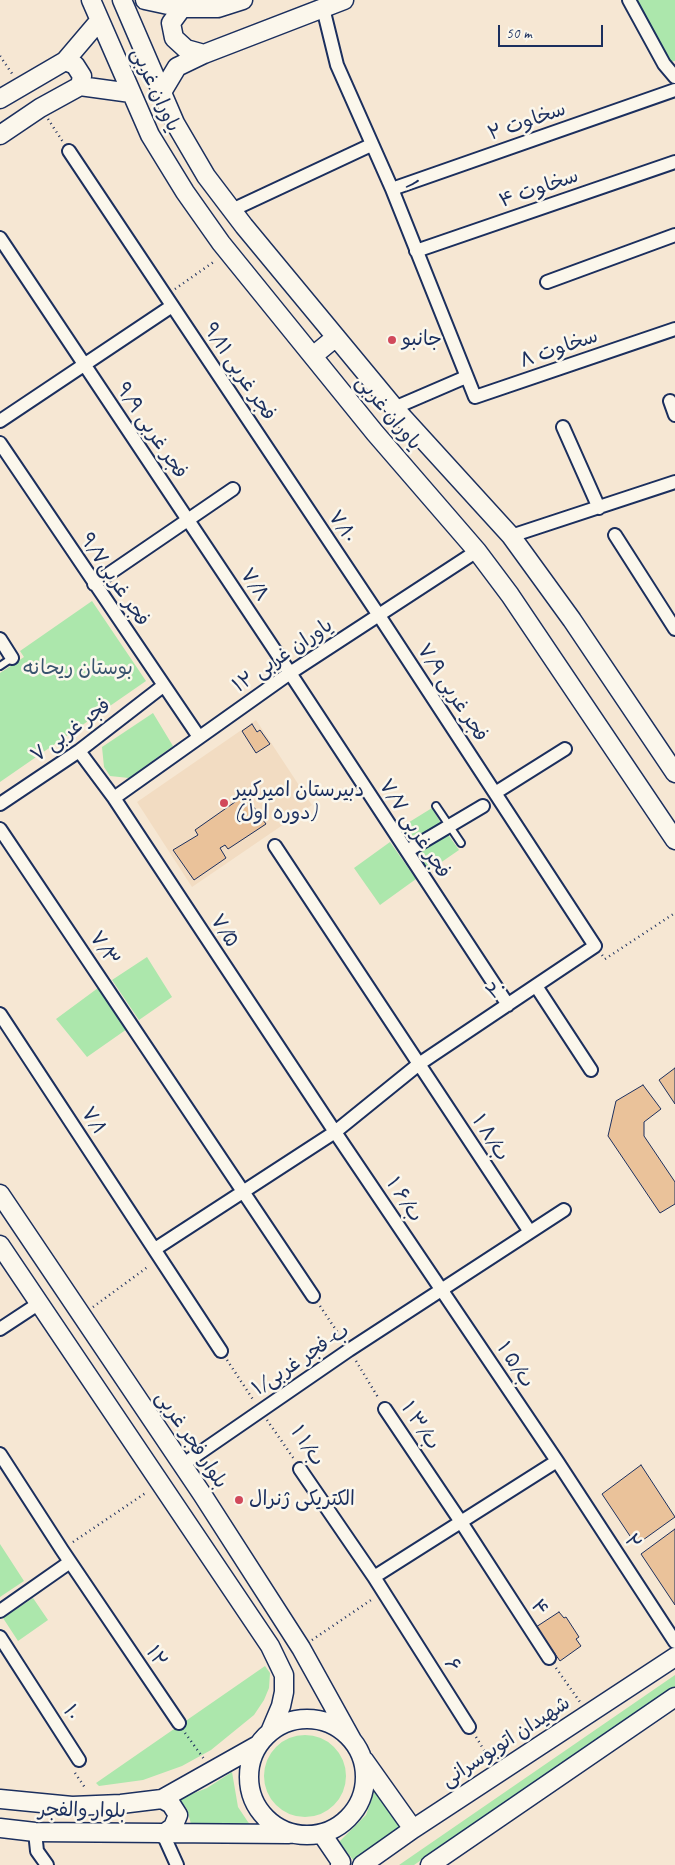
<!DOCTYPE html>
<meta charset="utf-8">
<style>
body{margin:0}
#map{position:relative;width:675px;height:1865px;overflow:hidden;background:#f6e7d3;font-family:Caveat,sans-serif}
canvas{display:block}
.scale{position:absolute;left:498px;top:25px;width:105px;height:22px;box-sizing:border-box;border:2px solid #1b2f5e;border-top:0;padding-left:6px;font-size:15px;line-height:18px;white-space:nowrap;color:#1b2f5e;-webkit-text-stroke:4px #fbf7ec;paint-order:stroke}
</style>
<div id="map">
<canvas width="675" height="1865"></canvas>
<div class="scale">50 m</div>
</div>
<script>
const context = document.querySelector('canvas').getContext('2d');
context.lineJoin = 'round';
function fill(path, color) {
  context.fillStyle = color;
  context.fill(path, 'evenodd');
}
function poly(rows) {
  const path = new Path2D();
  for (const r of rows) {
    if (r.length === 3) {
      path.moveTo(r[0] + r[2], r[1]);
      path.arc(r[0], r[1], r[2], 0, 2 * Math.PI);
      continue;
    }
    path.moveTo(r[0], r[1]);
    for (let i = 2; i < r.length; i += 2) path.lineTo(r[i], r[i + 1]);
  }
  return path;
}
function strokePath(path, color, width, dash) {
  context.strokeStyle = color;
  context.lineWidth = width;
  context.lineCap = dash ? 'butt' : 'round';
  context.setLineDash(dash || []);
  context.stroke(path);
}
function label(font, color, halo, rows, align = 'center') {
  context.font = font + ' Caveat,"Playpen Sans Arabic",sans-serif';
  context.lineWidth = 5;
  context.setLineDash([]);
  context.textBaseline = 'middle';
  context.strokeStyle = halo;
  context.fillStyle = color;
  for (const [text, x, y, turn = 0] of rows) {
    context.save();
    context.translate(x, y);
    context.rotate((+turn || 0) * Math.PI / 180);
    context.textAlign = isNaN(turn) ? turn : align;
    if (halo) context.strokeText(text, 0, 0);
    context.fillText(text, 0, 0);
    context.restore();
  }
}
fill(poly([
 [256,720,312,805,192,887,137,802]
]), '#f2dcc2');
fill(poly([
 [637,0,675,0,675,61,669,62],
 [92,601,146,681,0,782,0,673,24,657,20,651],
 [153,713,173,746,129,778,110,776,104,767,102,747],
 [432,808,442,825,409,846,398,829],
 [447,833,459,850,427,872,415,854],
 [390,842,416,879,380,905,354,868],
 [147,957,172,997,139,1020,112,980],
 [98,988,127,1029,87,1057,56,1019],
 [0,1544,24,1581,0,1597],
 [33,1598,48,1620,18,1641,3,1618],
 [265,1666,270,1673,269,1688,264,1700,254,1715,211,1750,182,1766,143,1780,99,1786,96,1783],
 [675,1675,675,1688,414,1865,399,1865],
 [305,1776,41],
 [232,1772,238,1807,248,1822,261,1835,192,1828,187,1809,179,1799,207,1788],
 [375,1790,401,1827,354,1861,339,1842,366,1815]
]), '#ace7ac');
const building = poly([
 [252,724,257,732,260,730,270,744,256,753,242,731,252,724],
 [245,795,266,824,228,849,225,845,220,848,226,858,194,880,173,850,198,835,195,830,245,795],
 [675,1068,675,1104,659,1080,675,1068],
 [643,1085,661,1109,644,1122,644,1136,675,1182,675,1204,660,1213,608,1136,616,1101,643,1085],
 [641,1465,675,1517,636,1545,602,1494,641,1465],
 [675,1529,675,1605,641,1554,675,1529],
 [559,1612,564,1618,566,1617,579,1637,576,1639,581,1646,560,1661,536,1627,559,1612]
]);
fill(building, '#eac29a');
strokePath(building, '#1b2f5e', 1);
const lane = poly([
 [0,666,12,658],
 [436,806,461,843]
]);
const street = poly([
 [629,0,664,64,675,77],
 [323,8,337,65,392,189,475,397,675,329],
 [69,151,378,614,595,946,419,1064,335,1132,155,1249],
 [392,189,675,90],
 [232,210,371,145],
 [0,238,290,673,508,1005],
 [416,251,675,162],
 [547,282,675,235],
 [670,401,675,415],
 [394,408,466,377],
 [0,421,172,306],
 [563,427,599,508],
 [0,443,199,737],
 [615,535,675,629],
 [511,536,675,482],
 [94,584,233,489],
 [0,639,12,658],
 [79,751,114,798,335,1132,557,1461,675,1642],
 [495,793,565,749],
 [114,798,290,673,477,551],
 [0,804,79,751,163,686],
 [0,829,313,1296],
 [275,846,530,1232],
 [407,851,483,806],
 [536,986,591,1070],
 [0,1014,221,1351],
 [0,1329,38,1304],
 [385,1409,461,1522,549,1658],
 [0,1454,62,1550,179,1723],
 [182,1465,349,1350,564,1210],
 [300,1469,374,1577,469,1727],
 [374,1577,557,1461],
 [0,1611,70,1562],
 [0,1637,79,1760],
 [35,1832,37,1851,47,1865],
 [163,1834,177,1865]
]);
const secondary = poly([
 [91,0,150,135,185,192,221,243,375,433,477,551,510,595,675,840],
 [122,0,175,123,206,176,244,226,398,412,511,536,572,620,675,773],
 [145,0,182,8,218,8,243,0],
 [182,8,171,23,174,38,186,49,204,54],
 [65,61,75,65,82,76,80,86],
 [162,92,177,67,204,54,344,0],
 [0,99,65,61,99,21],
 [0,135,40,108,80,86,131,93],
 [313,356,336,337],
 [0,1194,202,1494,301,1648,352,1740],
 [0,1245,270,1646,284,1675,284,1692,281,1706,270,1732],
 [307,1777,58],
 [364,1760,413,1829],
 [0,1799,72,1806,121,1804,162,1799,258,1745],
 [162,1799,171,1804,178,1815,173,1827,163,1834],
 [0,1828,35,1832,289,1834],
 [322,1834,341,1862,340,1865],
 [362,1865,413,1829,675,1657],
 [430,1865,675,1697]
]);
strokePath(lane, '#1b2f5e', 10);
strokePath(street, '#1b2f5e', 16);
strokePath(secondary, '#1b2f5e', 21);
strokePath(poly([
 [0,56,13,75],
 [48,119,63,142],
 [175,289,215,261],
 [602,955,605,959,675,913],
 [320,1306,342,1339],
 [93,1307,149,1266],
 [227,1360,254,1401],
 [356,1361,379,1399],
 [267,1420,294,1459],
 [73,1542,147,1492],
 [312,1640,374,1598],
 [556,1668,580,1702],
 [185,1733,204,1759],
 [476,1737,490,1760],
 [75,1773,86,1789]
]), '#1b2f5e', 2.5, [1, 4]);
strokePath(lane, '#fbf7ec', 6);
strokePath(street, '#fbf7ec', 12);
strokePath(secondary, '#fbf7ec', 18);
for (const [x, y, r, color] of [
 [392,340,5,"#d1495b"],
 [224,803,5,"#d1495b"],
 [239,1500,5,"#d1495b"]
]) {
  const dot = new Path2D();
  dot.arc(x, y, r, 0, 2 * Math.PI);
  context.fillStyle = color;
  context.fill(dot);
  strokePath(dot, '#fbf7ec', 2);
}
label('20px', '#1b2f5e', '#fbf7ec', [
 ["یاوران غربی",155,90,65],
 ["سخاوت ۲",527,122,-19],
 ["۱",411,185,68],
 ["سخاوت ۴",539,189,-19],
 ["سخاوت ۸",559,349,-19],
 ["۹/۱۱ فجر غربی",239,372,56],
 ["یاوران غربی",388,413,50],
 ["۹/۹ فجر غربی",151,431,56],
 ["۷/۱۰",342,527,56],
 ["فجر غربی۹/۷",114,580,56],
 ["۷/۸",254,585,56],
 ["۱۲ یاوران غربی",283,656,-34],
 ["۷/۹ فجر غربی",452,693,57],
 ["۷ فجر غربی",71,731,-36],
 ["۷/۷ فجر غربی",414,829,57],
 ["۷/۵",224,931,57],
 ["۷/۳",104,949,56],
 ["۲۰",497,990,-34],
 ["۷/۱",93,1121,57],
 ["۱ ب/۸",490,1138,57],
 ["۱ ب/۶",404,1200,56],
 ["۱/ب-فجر غربی",301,1360,-34],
 ["۱ ب/۵",515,1365,56],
 ["۱ ب/۳",420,1426,56],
 ["بلوار فجر غربی",191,1440,56],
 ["۱ ب/۱",307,1446,56],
 ["۲",632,1542,57],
 ["۴",539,1608,57],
 ["۱۲",156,1657,56],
 ["۶",452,1665,58],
 ["۱۰",71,1713,57],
 ["شهیدان اتوبوسرانی",506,1742,-33],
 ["بلوار والفجر",82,1811,1]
]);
label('20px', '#1b2f5e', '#fbf7ec', [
 ["جانبو",402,340],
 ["دبیرستان امیرکبیر",234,791],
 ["(دوره اول)",234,814],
 ["الکتریکی ژنرال",249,1500]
], 'left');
label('20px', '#38546e', '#fbf7ec', [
 ["بوستان ریحانه",78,669]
]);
</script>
